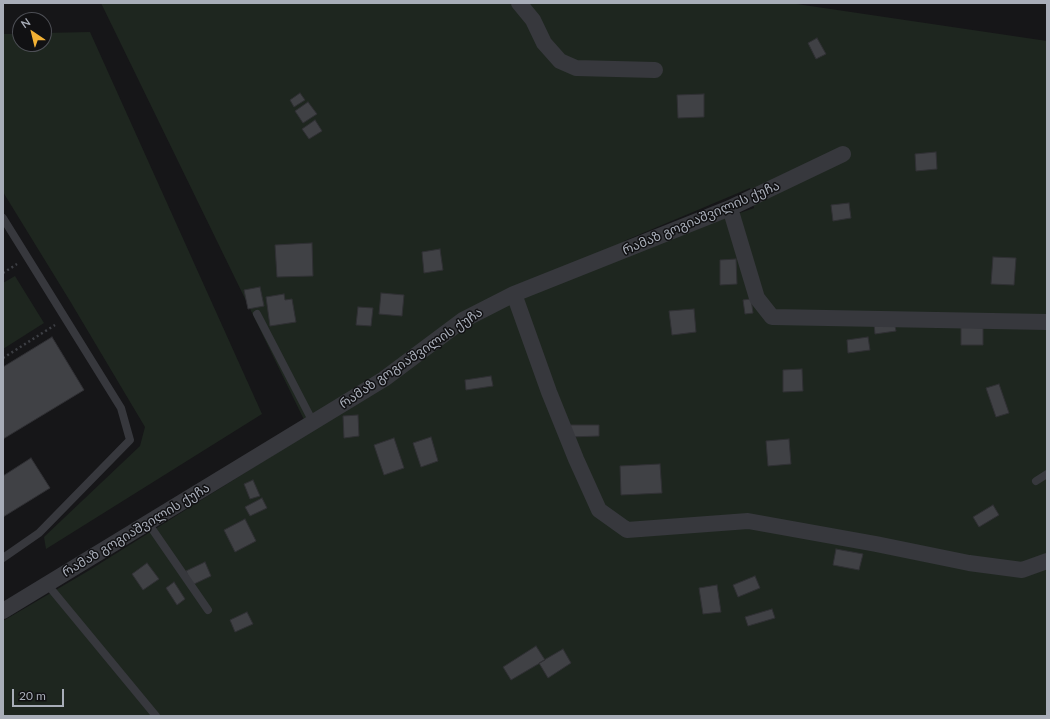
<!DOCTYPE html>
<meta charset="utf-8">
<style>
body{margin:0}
#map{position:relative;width:1050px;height:719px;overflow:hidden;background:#161618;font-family:Lato,sans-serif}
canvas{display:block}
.frame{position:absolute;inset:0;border:4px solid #a8adb8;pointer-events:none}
.north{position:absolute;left:12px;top:12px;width:40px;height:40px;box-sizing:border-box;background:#111113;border:1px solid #4d4f55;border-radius:50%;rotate:325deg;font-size:11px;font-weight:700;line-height:16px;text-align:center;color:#a8adb8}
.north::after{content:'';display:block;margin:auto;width:14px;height:18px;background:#f2b134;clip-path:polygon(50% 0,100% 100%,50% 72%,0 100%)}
.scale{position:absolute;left:12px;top:689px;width:52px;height:18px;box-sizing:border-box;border:2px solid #a8adb8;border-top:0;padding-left:5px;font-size:12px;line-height:14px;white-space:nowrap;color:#a8adb8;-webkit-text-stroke:3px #111113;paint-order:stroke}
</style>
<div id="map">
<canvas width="1050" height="719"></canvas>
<div class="frame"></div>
<div class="north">N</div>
<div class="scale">20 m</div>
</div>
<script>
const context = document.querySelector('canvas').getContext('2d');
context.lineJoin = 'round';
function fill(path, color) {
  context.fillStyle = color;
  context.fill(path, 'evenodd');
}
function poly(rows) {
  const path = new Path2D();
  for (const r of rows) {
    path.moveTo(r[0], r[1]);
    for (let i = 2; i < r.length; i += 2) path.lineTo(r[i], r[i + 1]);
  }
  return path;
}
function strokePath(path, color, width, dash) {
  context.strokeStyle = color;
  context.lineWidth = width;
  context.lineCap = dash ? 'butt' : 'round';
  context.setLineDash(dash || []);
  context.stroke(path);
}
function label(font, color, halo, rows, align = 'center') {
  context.font = font + ' Lato,"Noto Sans Georgian",sans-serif';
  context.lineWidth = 3;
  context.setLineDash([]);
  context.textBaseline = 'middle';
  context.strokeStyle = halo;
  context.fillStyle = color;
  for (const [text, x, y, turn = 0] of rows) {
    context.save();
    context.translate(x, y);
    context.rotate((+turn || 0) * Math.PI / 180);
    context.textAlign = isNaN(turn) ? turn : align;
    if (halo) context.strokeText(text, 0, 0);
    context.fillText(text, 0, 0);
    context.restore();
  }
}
fill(poly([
 [101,3,790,3,1047,41,1047,716,3,716,3,621,88,571,310,432],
 [750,188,754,208,635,250,624,241],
 [90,32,262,414,46,549,44,537,140,446,145,427,70,301,3,192,3,34,20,34,20,44,44,44,44,33],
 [15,276,44,323,3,349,3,283]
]), '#1e261f');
const building = poly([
 [817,38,826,54,816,59,808,43,817,38],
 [300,93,305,100,294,107,290,100,300,93],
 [704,94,704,117,678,118,677,95,704,94],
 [308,102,317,114,303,123,295,111,308,102],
 [315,120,322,131,309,139,302,129,315,120],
 [936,152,937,169,916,171,915,154,936,152],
 [849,203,851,218,833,221,831,205,849,203],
 [312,243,313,276,277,277,275,245,312,243],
 [440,249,443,270,424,273,422,252,440,249],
 [993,257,1016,258,1014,285,991,284,993,257],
 [736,259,737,284,720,285,720,260,736,259],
 [260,287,264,306,248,309,244,290,260,287],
 [381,293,404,295,402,316,379,314,381,293],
 [284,294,285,300,292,299,296,322,270,326,266,297,284,294],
 [751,299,753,313,745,314,743,300,751,299],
 [358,307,373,308,371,326,356,325,358,307],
 [694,309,696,332,672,335,669,311,694,309],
 [894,321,896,331,875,334,874,324,894,321],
 [961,327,983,328,983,345,961,345,961,327],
 [52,337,84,390,3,439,3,367,52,337],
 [868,337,870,350,848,353,847,340,868,337],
 [802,369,803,391,783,392,783,370,802,369],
 [491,376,493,386,466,390,465,380,491,376],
 [999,384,1009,413,996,417,986,388,999,384],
 [358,415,359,436,344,438,343,416,358,415],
 [569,425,599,425,599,436,569,437,569,425],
 [431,437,438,461,421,467,413,443,431,437],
 [394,438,404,468,384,475,374,445,394,438],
 [789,439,791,464,768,466,766,441,789,439],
 [31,458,50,488,3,517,3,476,31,458],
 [660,464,662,493,621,495,620,466,660,464],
 [253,480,260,496,250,499,244,484,253,480],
 [262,498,267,508,250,516,245,507,262,498],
 [993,505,999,515,979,527,973,517,993,505],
 [245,519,256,541,235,552,224,530,245,519],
 [836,549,863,554,859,570,833,565,836,549],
 [205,562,211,576,192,585,186,571,205,562],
 [147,563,159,579,143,590,132,574,147,563],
 [755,576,760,588,738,597,733,585,755,576],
 [174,582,185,599,177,605,166,588,174,582],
 [717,585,721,612,703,614,699,588,717,585],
 [772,609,775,618,748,626,745,617,772,609],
 [247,612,253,624,235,632,230,620,247,612],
 [536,646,545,660,511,680,503,667,536,646],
 [563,649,571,663,548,678,539,663,563,649]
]);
fill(building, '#404145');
strokePath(building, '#303034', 1);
strokePath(poly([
 [3,273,17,264],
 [3,358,55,325]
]), '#3d3f44', 2.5, [2, 3]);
strokePath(poly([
 [3,218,121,408,130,440,39,533,3,558],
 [257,314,313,422],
 [1036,481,1047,474],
 [148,523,208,610],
 [47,584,156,716]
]), '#37383d', 8);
strokePath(poly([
 [519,3,533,20,544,43,560,61,576,68,655,70],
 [730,208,757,298,772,317,1047,322],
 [514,294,549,392,576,459,599,510,627,530,748,521,876,544,969,563,1022,570,1047,561],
 [3,611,384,379,463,320,514,294,730,208,843,154]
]), '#37383d', 16);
label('13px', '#a8adb8', '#111113', [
 ["რამაზ გოგიაშვილის ქუჩა",701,218,-23],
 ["რამაზ გოგიაშვილის ქუჩა",411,358,-34],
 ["რამაზ გოგიაშვილის ქუჩა",136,530,-31]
]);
</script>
